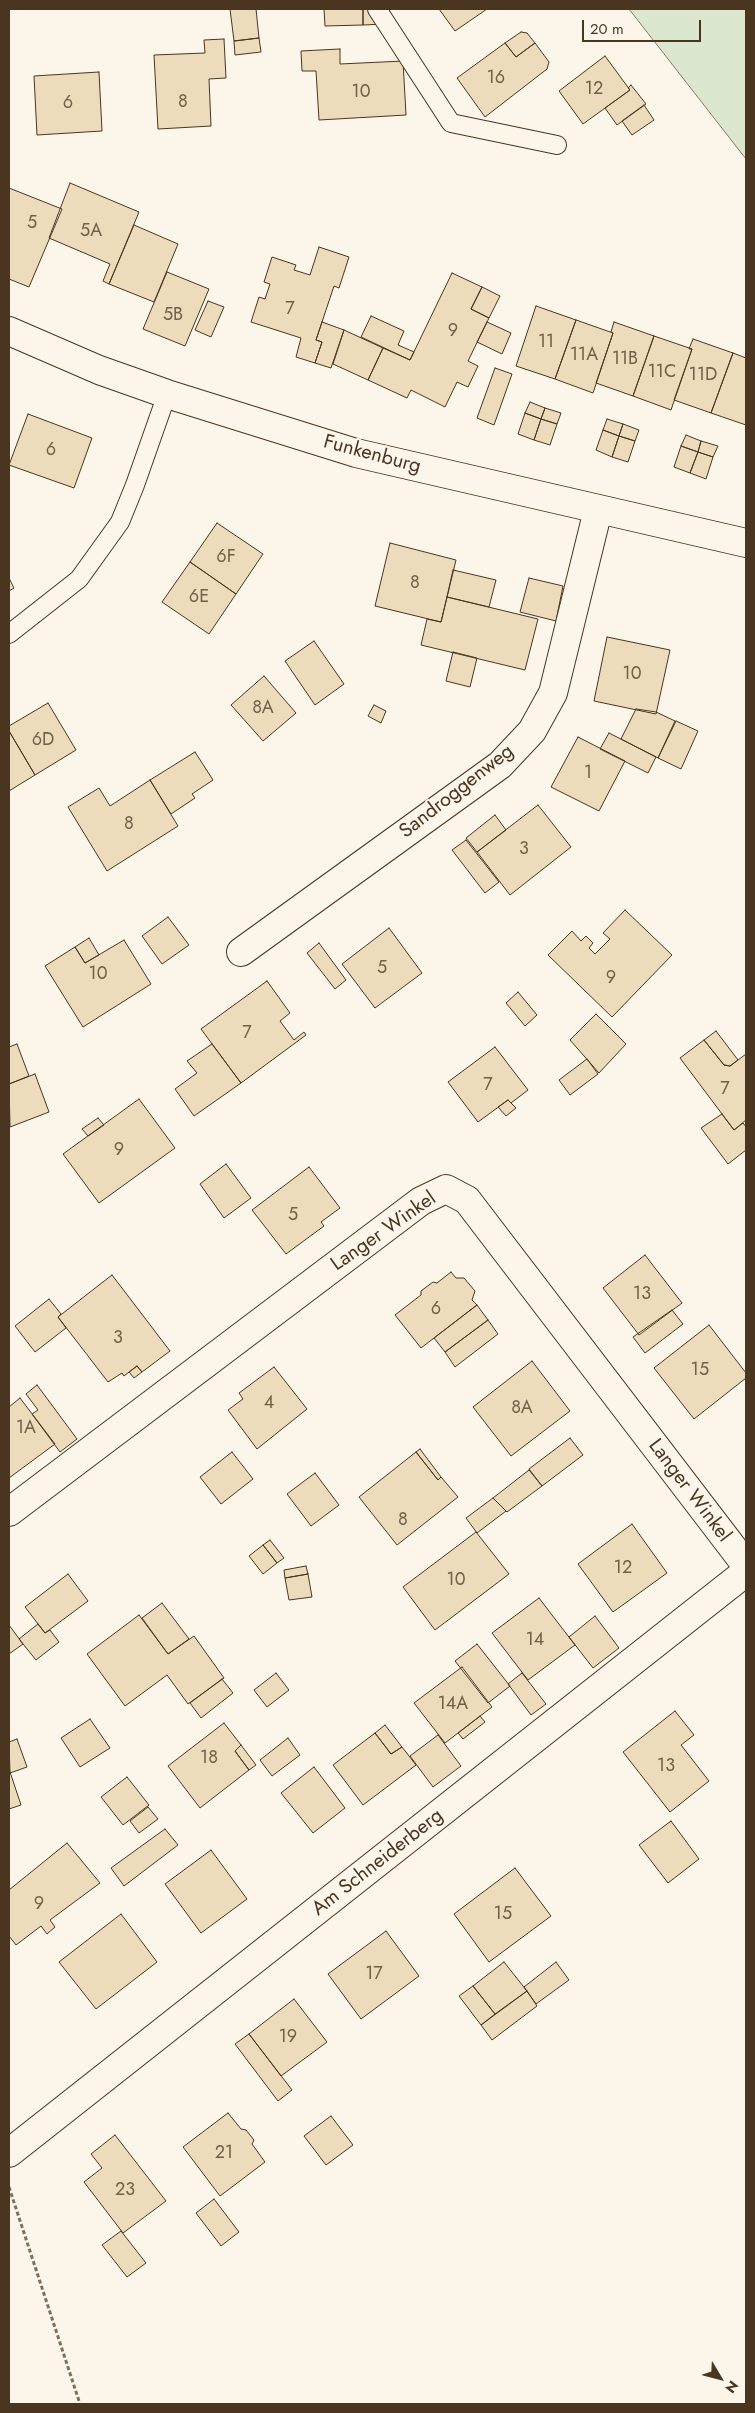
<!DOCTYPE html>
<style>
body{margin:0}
#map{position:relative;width:755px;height:2413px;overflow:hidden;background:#fbf6e9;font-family:Jost,sans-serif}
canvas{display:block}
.frame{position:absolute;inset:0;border:10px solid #4a3520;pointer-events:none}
.north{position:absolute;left:695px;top:2353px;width:50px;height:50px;-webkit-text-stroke:4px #fbf6e9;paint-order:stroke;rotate:127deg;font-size:14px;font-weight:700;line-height:20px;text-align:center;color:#4a3520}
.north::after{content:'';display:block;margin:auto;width:18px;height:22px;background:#4a3520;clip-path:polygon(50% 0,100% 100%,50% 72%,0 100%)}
.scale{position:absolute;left:582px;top:20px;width:119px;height:22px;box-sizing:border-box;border:2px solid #4a3520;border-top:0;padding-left:6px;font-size:15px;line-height:18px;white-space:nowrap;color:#4a3520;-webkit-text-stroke:4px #fbf6e9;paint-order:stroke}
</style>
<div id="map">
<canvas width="755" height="2413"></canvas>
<div class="frame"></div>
<div class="north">N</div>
<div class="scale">20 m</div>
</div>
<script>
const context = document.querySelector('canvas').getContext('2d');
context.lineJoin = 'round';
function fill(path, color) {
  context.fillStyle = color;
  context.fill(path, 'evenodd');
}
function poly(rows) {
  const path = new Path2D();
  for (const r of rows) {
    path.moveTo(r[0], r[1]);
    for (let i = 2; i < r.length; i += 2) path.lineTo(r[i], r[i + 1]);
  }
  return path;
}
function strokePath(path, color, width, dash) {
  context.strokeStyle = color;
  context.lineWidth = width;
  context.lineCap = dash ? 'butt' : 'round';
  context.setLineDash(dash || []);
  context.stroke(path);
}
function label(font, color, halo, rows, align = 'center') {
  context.font = font + ' Jost,sans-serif';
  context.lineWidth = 4;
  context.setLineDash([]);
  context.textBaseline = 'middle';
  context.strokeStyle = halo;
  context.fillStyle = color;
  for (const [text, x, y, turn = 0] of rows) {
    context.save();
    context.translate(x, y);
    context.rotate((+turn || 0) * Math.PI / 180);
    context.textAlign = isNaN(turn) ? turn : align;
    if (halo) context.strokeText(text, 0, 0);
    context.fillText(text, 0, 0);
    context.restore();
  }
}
const green = poly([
 [629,9,746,9,746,159,629,9]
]);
fill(green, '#dce7d0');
strokePath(green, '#887966', 1);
const building = poly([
 [230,9,256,9,259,38,234,41,230,9],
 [324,9,363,9,363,25,325,26,324,9],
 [363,9,372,9,385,24,363,25,363,9],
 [439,9,487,9,455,31,439,9],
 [521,32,527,33,535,43,516,57,505,43,521,32],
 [259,38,261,52,235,55,234,41,259,38],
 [224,39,226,78,209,79,211,126,158,129,154,55,205,53,204,40,224,39],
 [505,43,516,57,535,43,549,62,547,69,485,117,457,78,505,43],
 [340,49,340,64,403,61,406,115,319,120,316,71,302,71,301,51,340,49],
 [605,56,630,90,583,124,559,91,605,56],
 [99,72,102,131,37,135,34,76,99,72],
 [631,85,646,104,617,125,605,108,630,90,628,88,631,85],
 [644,105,654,120,632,135,622,121,644,105],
 [70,183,139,212,109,284,103,281,110,264,49,238,70,183],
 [9,188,62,209,29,287,9,279,9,188],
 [134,225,178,244,154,302,109,284,134,225],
 [319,247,349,257,339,288,334,286,316,340,322,342,315,363,296,357,301,338,251,322,259,297,265,299,270,284,264,282,272,257,296,265,294,270,310,275,319,247],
 [167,272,209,289,185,346,143,329,167,272],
 [452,273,482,287,471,309,489,318,468,361,478,366,468,387,457,382,445,407,411,390,407,398,368,380,383,348,410,360,452,273],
 [482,287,500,296,489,318,471,309,482,287],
 [208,301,224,307,211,337,195,330,208,301],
 [536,306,576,320,555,379,516,366,536,306],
 [371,316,404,331,398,345,414,352,410,360,361,337,371,316],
 [576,320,613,333,593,393,555,379,576,320],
 [322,322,344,330,331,368,315,363,322,342,316,340,322,322],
 [487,322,511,333,502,354,477,342,487,322],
 [614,322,654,336,633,396,596,383,613,333,611,332,614,322],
 [344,330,383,348,368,380,333,364,344,330],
 [654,336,692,349,671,410,633,396,654,336],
 [693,339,733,353,711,413,674,400,692,349,689,349,693,339],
 [733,353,746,358,746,425,711,413,733,353],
 [495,368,512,374,494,425,477,418,495,368],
 [530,402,545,408,541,419,525,413,530,402],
 [545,408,561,413,557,424,541,419,545,408],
 [525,413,541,419,534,440,518,434,525,413],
 [28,414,92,438,74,488,9,465,28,414],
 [541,419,557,424,550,445,534,440,541,419],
 [607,419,623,424,619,436,603,430,607,419],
 [623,424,639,430,635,441,619,436,623,424],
 [603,430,619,436,612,457,596,450,603,430],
 [686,435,701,441,698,452,681,446,686,435],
 [619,436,635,441,628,462,612,457,619,436],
 [701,441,718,446,713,457,698,452,701,441],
 [681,446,698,452,690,473,674,467,681,446],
 [698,452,713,457,706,479,690,473,698,452],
 [217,523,263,554,236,594,190,562,217,523],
 [390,543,456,560,441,622,375,606,390,543],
 [190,562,236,594,209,634,162,602,190,562],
 [453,570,496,580,489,607,447,597,453,570],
 [9,578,14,588,9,591,9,578],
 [529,578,563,586,556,621,520,612,529,578],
 [447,597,538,619,525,670,421,645,427,619,441,622,447,597],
 [607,637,670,650,656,714,594,701,607,637],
 [314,641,344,684,315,705,285,661,314,641],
 [453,652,477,658,470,687,446,681,453,652],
 [264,676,296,713,263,741,231,705,264,676],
 [48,703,76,750,35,775,9,731,9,726,48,703],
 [374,705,386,711,381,723,368,716,374,705],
 [636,709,656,712,675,721,658,758,621,739,636,709],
 [676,721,698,731,681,769,658,758,676,721],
 [9,731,35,775,9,791,9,731],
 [609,733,656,757,648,773,600,749,609,733],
 [578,737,625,761,599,811,551,787,578,737],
 [195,752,213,780,192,794,195,798,171,814,150,780,195,752],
 [150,780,178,826,107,871,68,807,99,788,110,806,150,780],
 [538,805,571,847,510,895,477,852,538,805],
 [495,815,506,830,477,852,466,838,495,815],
 [466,840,499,882,485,893,452,850,466,840],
 [625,910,672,955,612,1017,548,955,572,931,581,941,586,936,593,943,589,948,595,954,610,939,603,933,625,910],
 [168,917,189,945,162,964,142,936,168,917],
 [389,928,422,973,375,1008,342,964,389,928],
 [89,938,99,955,85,963,75,947,89,938],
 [124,940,151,984,83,1027,45,966,75,947,85,963,124,940],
 [319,943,346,980,335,989,307,953,319,943],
 [267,981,290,1013,280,1021,294,1040,304,1032,306,1035,241,1083,201,1029,267,981],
 [518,992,537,1015,525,1026,506,1003,518,992],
 [596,1014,626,1044,599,1073,570,1040,596,1014],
 [716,1031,738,1060,730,1066,724,1065,704,1040,716,1031],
 [704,1040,724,1065,730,1066,746,1054,746,1120,734,1130,680,1058,704,1040],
 [17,1044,29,1076,9,1084,9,1047,17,1044],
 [212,1044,241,1083,194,1116,175,1089,197,1073,187,1061,212,1044],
 [495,1047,528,1090,511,1103,508,1100,478,1122,448,1082,495,1047],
 [587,1059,598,1074,570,1095,559,1080,587,1059],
 [35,1074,49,1112,10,1127,9,1084,35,1074],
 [139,1099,175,1148,99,1203,63,1154,139,1099],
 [508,1100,516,1108,506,1116,498,1107,508,1100],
 [722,1114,734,1130,743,1123,746,1127,746,1150,728,1164,701,1128,722,1114],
 [98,1118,104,1125,88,1136,82,1129,98,1118],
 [226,1164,251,1198,224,1218,200,1184,226,1164],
 [309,1167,340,1208,321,1222,324,1226,286,1254,252,1210,309,1167],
 [645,1255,682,1303,639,1335,603,1288,645,1255],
 [451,1272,456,1278,464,1278,475,1291,472,1300,477,1305,421,1348,395,1315,421,1295,421,1291,433,1282,437,1283,451,1272],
 [112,1275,170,1351,142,1372,137,1366,124,1376,122,1373,108,1382,58,1317,112,1275],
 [49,1299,61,1314,58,1317,66,1328,35,1352,15,1326,49,1299],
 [477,1305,488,1320,445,1352,434,1338,477,1305],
 [672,1310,683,1324,645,1353,633,1337,672,1310],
 [488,1320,498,1334,455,1367,445,1352,488,1320],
 [709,1325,746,1373,746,1378,694,1419,654,1368,709,1325],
 [532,1361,570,1411,511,1456,473,1407,532,1361],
 [137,1366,142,1372,134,1378,129,1372,137,1366],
 [274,1367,307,1409,257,1449,228,1410,243,1399,239,1393,274,1367],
 [37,1385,77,1439,60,1452,32,1414,38,1410,26,1394,37,1385],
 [20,1398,55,1444,9,1478,9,1407,20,1398],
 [570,1438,583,1455,542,1486,529,1469,570,1438],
 [420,1449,441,1477,438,1480,416,1452,420,1449],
 [232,1452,253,1479,221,1504,200,1477,232,1452],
 [416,1452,438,1480,441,1477,458,1497,397,1545,359,1497,416,1452],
 [529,1470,542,1486,507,1512,493,1498,529,1470],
 [315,1473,339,1505,311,1526,287,1494,315,1473],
 [493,1498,506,1511,477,1533,466,1518,493,1498],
 [632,1524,667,1573,613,1612,578,1564,632,1524],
 [476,1532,509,1574,435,1630,403,1587,476,1532],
 [270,1540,284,1558,277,1563,263,1545,270,1540],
 [263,1545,277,1563,263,1574,249,1556,263,1545],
 [306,1566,308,1574,285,1578,284,1570,306,1566],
 [68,1574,88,1601,45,1633,25,1607,68,1574],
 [308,1574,312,1597,289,1600,285,1578,308,1574],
 [539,1598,575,1645,528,1680,492,1633,539,1598],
 [162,1603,189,1639,168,1654,142,1618,162,1603],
 [139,1615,168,1654,194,1636,224,1678,188,1704,167,1675,125,1706,87,1654,139,1615],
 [595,1616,619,1648,593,1668,569,1637,595,1616],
 [38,1624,45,1633,50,1630,59,1642,36,1660,19,1639,38,1624],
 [9,1625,23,1644,9,1654,9,1625],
 [477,1644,510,1686,488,1703,455,1661,477,1644],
 [462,1667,492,1707,445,1743,414,1703,462,1667],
 [276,1673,289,1690,267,1707,254,1690,276,1673],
 [522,1673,546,1704,531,1715,508,1684,522,1673],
 [222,1679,233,1693,201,1718,190,1703,222,1679],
 [675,1711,694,1735,681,1745,709,1781,670,1812,623,1752,675,1711],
 [480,1716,485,1722,463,1739,458,1733,480,1716],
 [90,1719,110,1748,80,1767,61,1738,90,1719],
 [224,1723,241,1745,235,1751,249,1770,200,1808,168,1766,224,1723],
 [385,1725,402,1747,391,1754,375,1733,385,1725],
 [375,1733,391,1754,402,1747,416,1765,363,1805,333,1765,375,1733],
 [438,1735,461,1766,433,1787,410,1756,438,1735],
 [288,1738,300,1755,272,1776,260,1760,288,1738],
 [17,1739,27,1767,10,1773,9,1742,17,1739],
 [241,1745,256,1765,249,1770,235,1751,241,1745],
 [314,1767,345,1808,313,1833,281,1793,314,1767],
 [9,1769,21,1805,9,1809,9,1769],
 [127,1777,149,1805,123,1825,101,1797,127,1777],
 [148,1807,158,1819,139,1833,130,1821,148,1807],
 [671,1821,699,1859,668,1883,639,1845,671,1821],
 [165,1829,178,1845,124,1886,111,1868,165,1829],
 [67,1843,100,1883,50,1920,55,1927,47,1934,41,1926,16,1945,9,1936,9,1890,67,1843],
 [211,1850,247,1899,201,1933,165,1884,211,1850],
 [515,1868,551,1916,489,1962,454,1914,515,1868],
 [121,1914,157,1962,96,2009,59,1962,121,1914],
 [386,1931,419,1976,361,2019,328,1974,386,1931],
 [504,1962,527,1991,495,2014,473,1986,504,1962],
 [556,1962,569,1980,536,2004,524,1987,556,1962],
 [473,1986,495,2014,481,2025,459,1996,473,1986],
 [527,1991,537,2006,492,2040,481,2025,527,1991],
 [294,1999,327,2042,281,2076,249,2034,294,1999],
 [249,2034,292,2090,278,2101,235,2044,249,2034],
 [228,2113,241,2129,246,2130,254,2140,252,2144,265,2162,220,2196,183,2147,228,2113],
 [331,2116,353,2145,326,2165,304,2136,331,2116],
 [115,2135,166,2201,123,2233,84,2182,102,2168,91,2154,115,2135],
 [214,2199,239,2232,221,2246,196,2213,214,2199],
 [121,2231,146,2263,127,2277,102,2245,121,2231]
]);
fill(building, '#ecdcbc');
strokePath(building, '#4a3520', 1);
const service = poly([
 [377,9,451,123,557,145],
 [9,634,79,579,120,522,135,485,167,394]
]);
const minor = poly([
 [9,331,99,370,167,394,356,453,746,543],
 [241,952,500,765,532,731,553,693,598,510],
 [9,1512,421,1201,446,1189,467,1200,746,1565],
 [9,2153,746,1572]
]);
strokePath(service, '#4a3520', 20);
strokePath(minor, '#4a3520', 30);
strokePath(poly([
 [9,2187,80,2404]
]), '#7f6f5c', 3, [4, 2.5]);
strokePath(service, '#fbf6e9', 18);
strokePath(minor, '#fbf6e9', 28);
label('18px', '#725f47', null, [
 ["16",496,79],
 ["12",594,90],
 ["10",361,93],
 ["8",183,103],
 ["6",68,104],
 ["5",32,224],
 ["5A",91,232],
 ["7",290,310],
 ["5B",173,316],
 ["9",453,332],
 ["11",546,343],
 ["11A",584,356],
 ["11B",625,360],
 ["11C",662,373],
 ["11D",703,376],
 ["6",51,451],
 ["6F",226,558],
 ["8",415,584],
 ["6E",199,598],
 ["10",632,675],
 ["8A",263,709],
 ["6D",43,741],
 ["1",588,774],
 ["8",129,825],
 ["3",524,850],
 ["5",382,969],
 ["10",98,975],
 ["9",611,979],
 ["7",247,1034],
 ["7",488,1086],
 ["7",725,1090],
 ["9",119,1151],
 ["5",293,1216],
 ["13",642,1295],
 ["6",436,1310],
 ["3",118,1339],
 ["15",700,1371],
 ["4",269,1404],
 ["8A",522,1409],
 ["1A",26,1429],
 ["8",403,1521],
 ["12",623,1569],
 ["10",456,1581],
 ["14",535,1641],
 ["14A",453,1705],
 ["18",209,1759],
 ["13",666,1767],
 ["9",39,1905],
 ["15",503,1915],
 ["17",374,1975],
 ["19",288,2038],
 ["21",224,2154],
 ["23",125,2191]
]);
label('20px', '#4a3520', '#fbf6e9', [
 ["Funkenburg",372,455,15],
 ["Sandroggenweg",457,792,-38],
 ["Langer Winkel",384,1232,-35],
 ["Langer Winkel",689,1491,53],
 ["Am Schneiderberg",378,1863,-38]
]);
</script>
